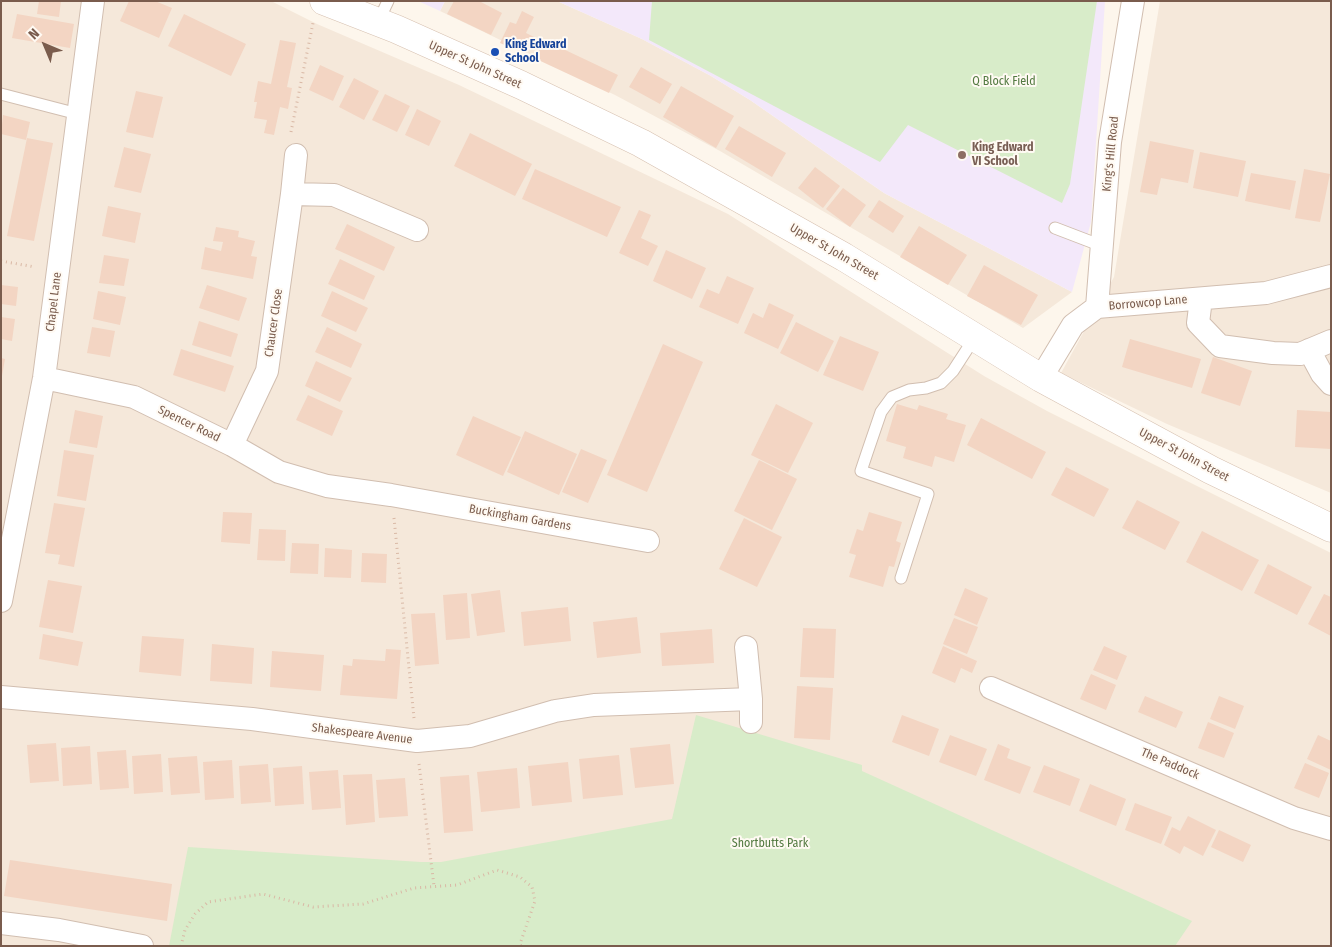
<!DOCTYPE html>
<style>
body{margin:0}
#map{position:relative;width:1332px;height:947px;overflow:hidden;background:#fdf6ec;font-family:"Fira Sans Condensed",sans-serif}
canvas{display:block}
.frame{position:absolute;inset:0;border:2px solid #7a5c4d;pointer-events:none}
.north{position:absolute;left:20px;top:20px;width:50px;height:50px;-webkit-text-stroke:4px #fffaf3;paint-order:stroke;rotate:315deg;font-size:14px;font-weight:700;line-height:20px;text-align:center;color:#7a5c4d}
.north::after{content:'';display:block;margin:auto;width:18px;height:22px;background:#7a5c4d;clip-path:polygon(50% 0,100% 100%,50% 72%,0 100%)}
</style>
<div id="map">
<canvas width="1332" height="947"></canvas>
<div class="frame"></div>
<div class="north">N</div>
</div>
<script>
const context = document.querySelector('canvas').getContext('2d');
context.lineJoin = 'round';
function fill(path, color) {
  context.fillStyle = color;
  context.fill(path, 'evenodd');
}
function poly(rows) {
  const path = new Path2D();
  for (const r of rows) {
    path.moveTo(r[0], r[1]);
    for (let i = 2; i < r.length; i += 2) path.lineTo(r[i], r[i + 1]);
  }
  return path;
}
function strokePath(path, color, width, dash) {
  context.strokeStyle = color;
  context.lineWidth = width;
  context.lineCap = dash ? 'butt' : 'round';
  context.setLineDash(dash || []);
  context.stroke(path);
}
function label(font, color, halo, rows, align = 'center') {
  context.font = font + ' "Fira Sans Condensed",sans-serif';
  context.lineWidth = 4;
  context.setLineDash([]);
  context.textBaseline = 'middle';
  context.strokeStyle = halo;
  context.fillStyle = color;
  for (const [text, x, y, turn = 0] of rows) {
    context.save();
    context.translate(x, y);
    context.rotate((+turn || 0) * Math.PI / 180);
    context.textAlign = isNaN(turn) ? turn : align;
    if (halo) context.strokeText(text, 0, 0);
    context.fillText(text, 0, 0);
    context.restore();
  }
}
fill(poly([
 [1,1,271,1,317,24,459,85,728,214,984,376,1047,411,1331,553,1331,946,1,946],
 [445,1,557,1,642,39,711,76,750,100,884,193,1072,292,1023,328,720,151,615,95,440,11],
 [1160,1,1331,1,1331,493,1167,424,1061,373,1114,277]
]), '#f5e8da');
fill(poly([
 [418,1,445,1,440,11],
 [557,1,1105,1,1091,222,1072,292,884,193,750,100,711,76,642,39]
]), '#f3e8fa');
fill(poly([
 [652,1,1097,1,1070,184,1062,203,908,125,880,162,649,40],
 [696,715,862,765,862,771,1192,921,1175,946,169,946,188,847,421,862,441,862,672,819]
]), '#d8ecc9');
fill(poly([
 [39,1,61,1,59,17,37,14],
 [129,1,155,1,172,8,159,38,120,21],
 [454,1,479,1,502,13,491,35,447,14],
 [522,11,534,17,526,33,534,37,526,54,500,43,510,22,516,24],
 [17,14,74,24,70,48,12,38],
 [184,14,246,44,231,76,168,46],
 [542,39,618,75,609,93,534,58],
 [280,40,296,43,287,87,292,88,288,109,280,107,274,135,264,133,267,120,254,118,257,102,254,102,258,81,271,84],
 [320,65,344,76,333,101,309,90],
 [641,67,672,84,660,104,629,87],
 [354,78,379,91,364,120,339,107],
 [681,86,734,116,716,148,663,117],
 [136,91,163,97,153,138,126,132],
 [385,94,410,106,397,132,372,120],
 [417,109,441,121,429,146,405,135],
 [3,115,30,122,26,140,1,134],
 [739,126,786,153,772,177,725,149],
 [470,133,532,164,515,196,454,166],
 [27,138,53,143,34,241,7,236],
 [1150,141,1194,150,1188,183,1161,178,1157,195,1140,192],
 [124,147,151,154,141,193,114,187],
 [1200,152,1246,161,1238,197,1193,188],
 [815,167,840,186,823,208,798,188],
 [535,169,621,207,607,237,522,199],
 [1304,169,1330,174,1320,222,1295,218],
 [1251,173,1296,181,1290,210,1245,201],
 [843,188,866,205,850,227,826,209],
 [879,200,904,216,893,233,868,217],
 [108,206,141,213,135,243,102,236],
 [639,210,651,215,641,238,658,246,648,266,619,253],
 [347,224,395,247,384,271,335,249],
 [919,226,967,255,948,285,900,257],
 [216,227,239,231,238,237,255,241,251,256,257,257,253,279,201,269,205,247,221,251,223,242,213,241],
 [666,250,706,268,692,299,653,281],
 [104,255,129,259,124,286,99,283],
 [340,259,375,276,364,300,328,284],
 [984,265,1038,295,1021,325,967,296],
 [727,276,754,288,738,324,699,307,707,289,719,294],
 [1,285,18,287,16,306,1,304],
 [207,285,247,298,239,321,199,308],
 [98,291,126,297,120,325,93,319],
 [332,291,368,308,356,332,321,316],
 [769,303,794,315,778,349,744,333,753,313,763,318],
 [1,317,15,319,12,341,1,339],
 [199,321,238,334,231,357,192,345],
 [796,322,834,341,818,372,780,353],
 [92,327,115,331,110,357,87,353],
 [327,327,362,344,351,368,315,352],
 [840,336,879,352,863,391,823,375],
 [1130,339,1201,359,1192,388,1122,367],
 [663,344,703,362,647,492,607,475],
 [181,349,234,366,225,392,173,375],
 [1213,357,1252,371,1240,406,1201,393],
 [1,358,5,359,2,376,1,376],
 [316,361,352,378,340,402,305,386],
 [308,395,343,411,332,436,296,420],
 [776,404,813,423,788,473,751,455],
 [897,404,917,410,919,405,948,414,946,419,966,425,954,462,935,456,932,467,903,458,906,447,886,441],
 [75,410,103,416,97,448,69,443],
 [1297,410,1331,412,1331,449,1295,447],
 [473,416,521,437,503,476,456,455],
 [981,418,1046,452,1032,479,967,445],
 [525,431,577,454,559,495,507,472],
 [581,449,607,460,588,503,562,492],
 [64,450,94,455,86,501,57,496],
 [759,460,797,479,772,530,734,511],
 [1066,467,1109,489,1094,517,1051,495],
 [1137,500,1180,522,1165,550,1122,528],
 [54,503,85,508,74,567,58,564,60,555,45,553],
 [223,512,252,513,250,544,221,542],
 [869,512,902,522,896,541,901,543,894,567,889,566,883,587,849,577,856,555,849,553,857,529,863,531],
 [744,518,782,537,757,587,719,569],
 [259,529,286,530,285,561,257,560],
 [1202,531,1259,560,1242,591,1186,562],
 [292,543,319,544,318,574,290,573],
 [325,548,352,550,351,578,324,577],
 [362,553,387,554,386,583,361,582],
 [1268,564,1312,587,1297,615,1254,593],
 [48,580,82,586,73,633,39,627],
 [965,588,988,598,977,625,954,615],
 [500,590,505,632,477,636,471,594],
 [467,593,470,638,446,640,443,595],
 [1324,594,1331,597,1331,636,1308,624],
 [568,607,571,641,524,646,521,612],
 [435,613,439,664,415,666,411,614],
 [637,617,641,653,597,658,593,622],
 [954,618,978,627,967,654,943,644],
 [803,628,836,629,834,678,800,677],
 [712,629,714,663,662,666,660,633],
 [43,634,83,642,78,666,39,659],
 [142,636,184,639,181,676,139,672],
 [212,644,254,648,252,684,210,681],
 [943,646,977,661,972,673,961,668,955,683,932,673],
 [1104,646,1127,656,1117,680,1093,670],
 [386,649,401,650,397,699,340,695,343,665,352,666,353,659,385,661],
 [272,651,324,655,321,691,270,687],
 [1091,674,1116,685,1106,710,1080,699],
 [797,686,833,688,830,740,794,738],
 [1145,696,1183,712,1176,728,1138,712],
 [1219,696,1244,706,1235,729,1210,719],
 [902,715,939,729,929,756,892,742],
 [1208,722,1234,733,1224,758,1198,748],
 [950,735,987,749,976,776,939,762],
 [1318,735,1331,741,1331,770,1307,759],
 [56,743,59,781,30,783,27,745],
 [670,744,674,784,635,788,630,748],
 [998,744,1010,749,1007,758,1031,767,1020,794,984,780],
 [90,746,92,784,63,786,61,748],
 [126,750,129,788,100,790,97,752],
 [161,754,163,792,134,794,132,756],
 [619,755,623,795,583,799,579,759],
 [197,756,200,793,171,795,168,758],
 [232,760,234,798,205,800,203,762],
 [568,762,572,802,532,806,528,766],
 [1305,763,1329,773,1319,798,1294,788],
 [268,764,271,802,241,804,239,766],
 [1044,765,1080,779,1070,806,1033,792],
 [302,766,304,804,275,806,273,768],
 [517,768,520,808,481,812,477,772],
 [338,770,341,808,312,810,309,772],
 [372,774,375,822,346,825,343,775],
 [469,775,473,831,444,833,440,777],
 [405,778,408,816,379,818,376,780],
 [1090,784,1126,799,1116,826,1079,811],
 [1135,803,1172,817,1161,844,1125,830],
 [1188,816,1216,830,1203,856,1184,846,1180,854,1164,845,1172,827,1180,831],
 [1219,830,1251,845,1243,862,1211,847],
 [10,860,172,884,167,921,4,896]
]), '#f3d5c3');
const lane = poly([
 [378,22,388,1],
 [1,94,78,114],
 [1055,228,1102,246],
 [901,578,928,494,861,471,867,453,881,412,892,397,909,390,926,388,941,383,953,371,975,337]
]);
const street = poly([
 [292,194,334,195,417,230],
 [1201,299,1198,323,1220,346,1273,353,1300,354,1331,341],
 [1097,307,1110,142,1133,1],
 [1309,350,1322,374,1331,384],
 [44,378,134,397,232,445,279,472,327,486,391,495,648,541],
 [1041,378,1073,325,1097,307,1266,293,1331,276],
 [232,445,267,371,292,194,296,155],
 [1,601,44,378,93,1],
 [991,688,1294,818,1331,829],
 [1,697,252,719,417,741,470,736,555,711,594,705,751,699,746,647],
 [751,722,751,699],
 [1,923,59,930,142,946]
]);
const secondary = poly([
 [324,1,396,29,521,85,641,143,844,257,1041,378,1211,470,1331,528]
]);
strokePath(lane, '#d1beb0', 13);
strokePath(street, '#d1beb0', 24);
strokePath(secondary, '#d6c0b0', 29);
strokePath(poly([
 [291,132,313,23],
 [1,261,35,267],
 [394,518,414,718],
 [419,764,434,886],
 [181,946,185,930,195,914,208,902,263,894,313,907,363,904,414,888,457,885,497,870,520,877,532,887,535,901,520,944,521,946]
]), '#d9b8a5', 3, [1, 4]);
strokePath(lane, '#fff', 11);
strokePath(street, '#fff', 22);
strokePath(secondary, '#fff', 28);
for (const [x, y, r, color] of [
 [495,52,5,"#1a4fb4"],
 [962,155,5,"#8d6e63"]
]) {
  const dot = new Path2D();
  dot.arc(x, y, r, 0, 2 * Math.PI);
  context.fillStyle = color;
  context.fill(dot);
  strokePath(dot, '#fffaf3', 2);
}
label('bold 12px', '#164399', '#fffaf3', [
 ["King Edward",505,45],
 ["School",505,59]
], 'left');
label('12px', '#7a5c4d', '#fffaf3', [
 ["Upper St John Street",475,65,24],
 ["King's Hill Road",1111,154,-84],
 ["Upper St John Street",834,252,30],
 ["Chapel Lane",54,302,-83],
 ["Borrowcop Lane",1148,303,-5],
 ["Chaucer Close",274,323,-82],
 ["Spencer Road",189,424,26],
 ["Upper St John Street",1184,455,28],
 ["Buckingham Gardens",520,518,10],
 ["Shakespeare Avenue",362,734,7],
 ["The Paddock",1170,764,23]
]);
label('12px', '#537a41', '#fffaf3', [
 ["Q Block Field",1004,82],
 ["Shortbutts Park",770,844]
]);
label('bold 12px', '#785e54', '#fffaf3', [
 ["King Edward",972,148],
 ["VI School",972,162]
], 'left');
</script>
